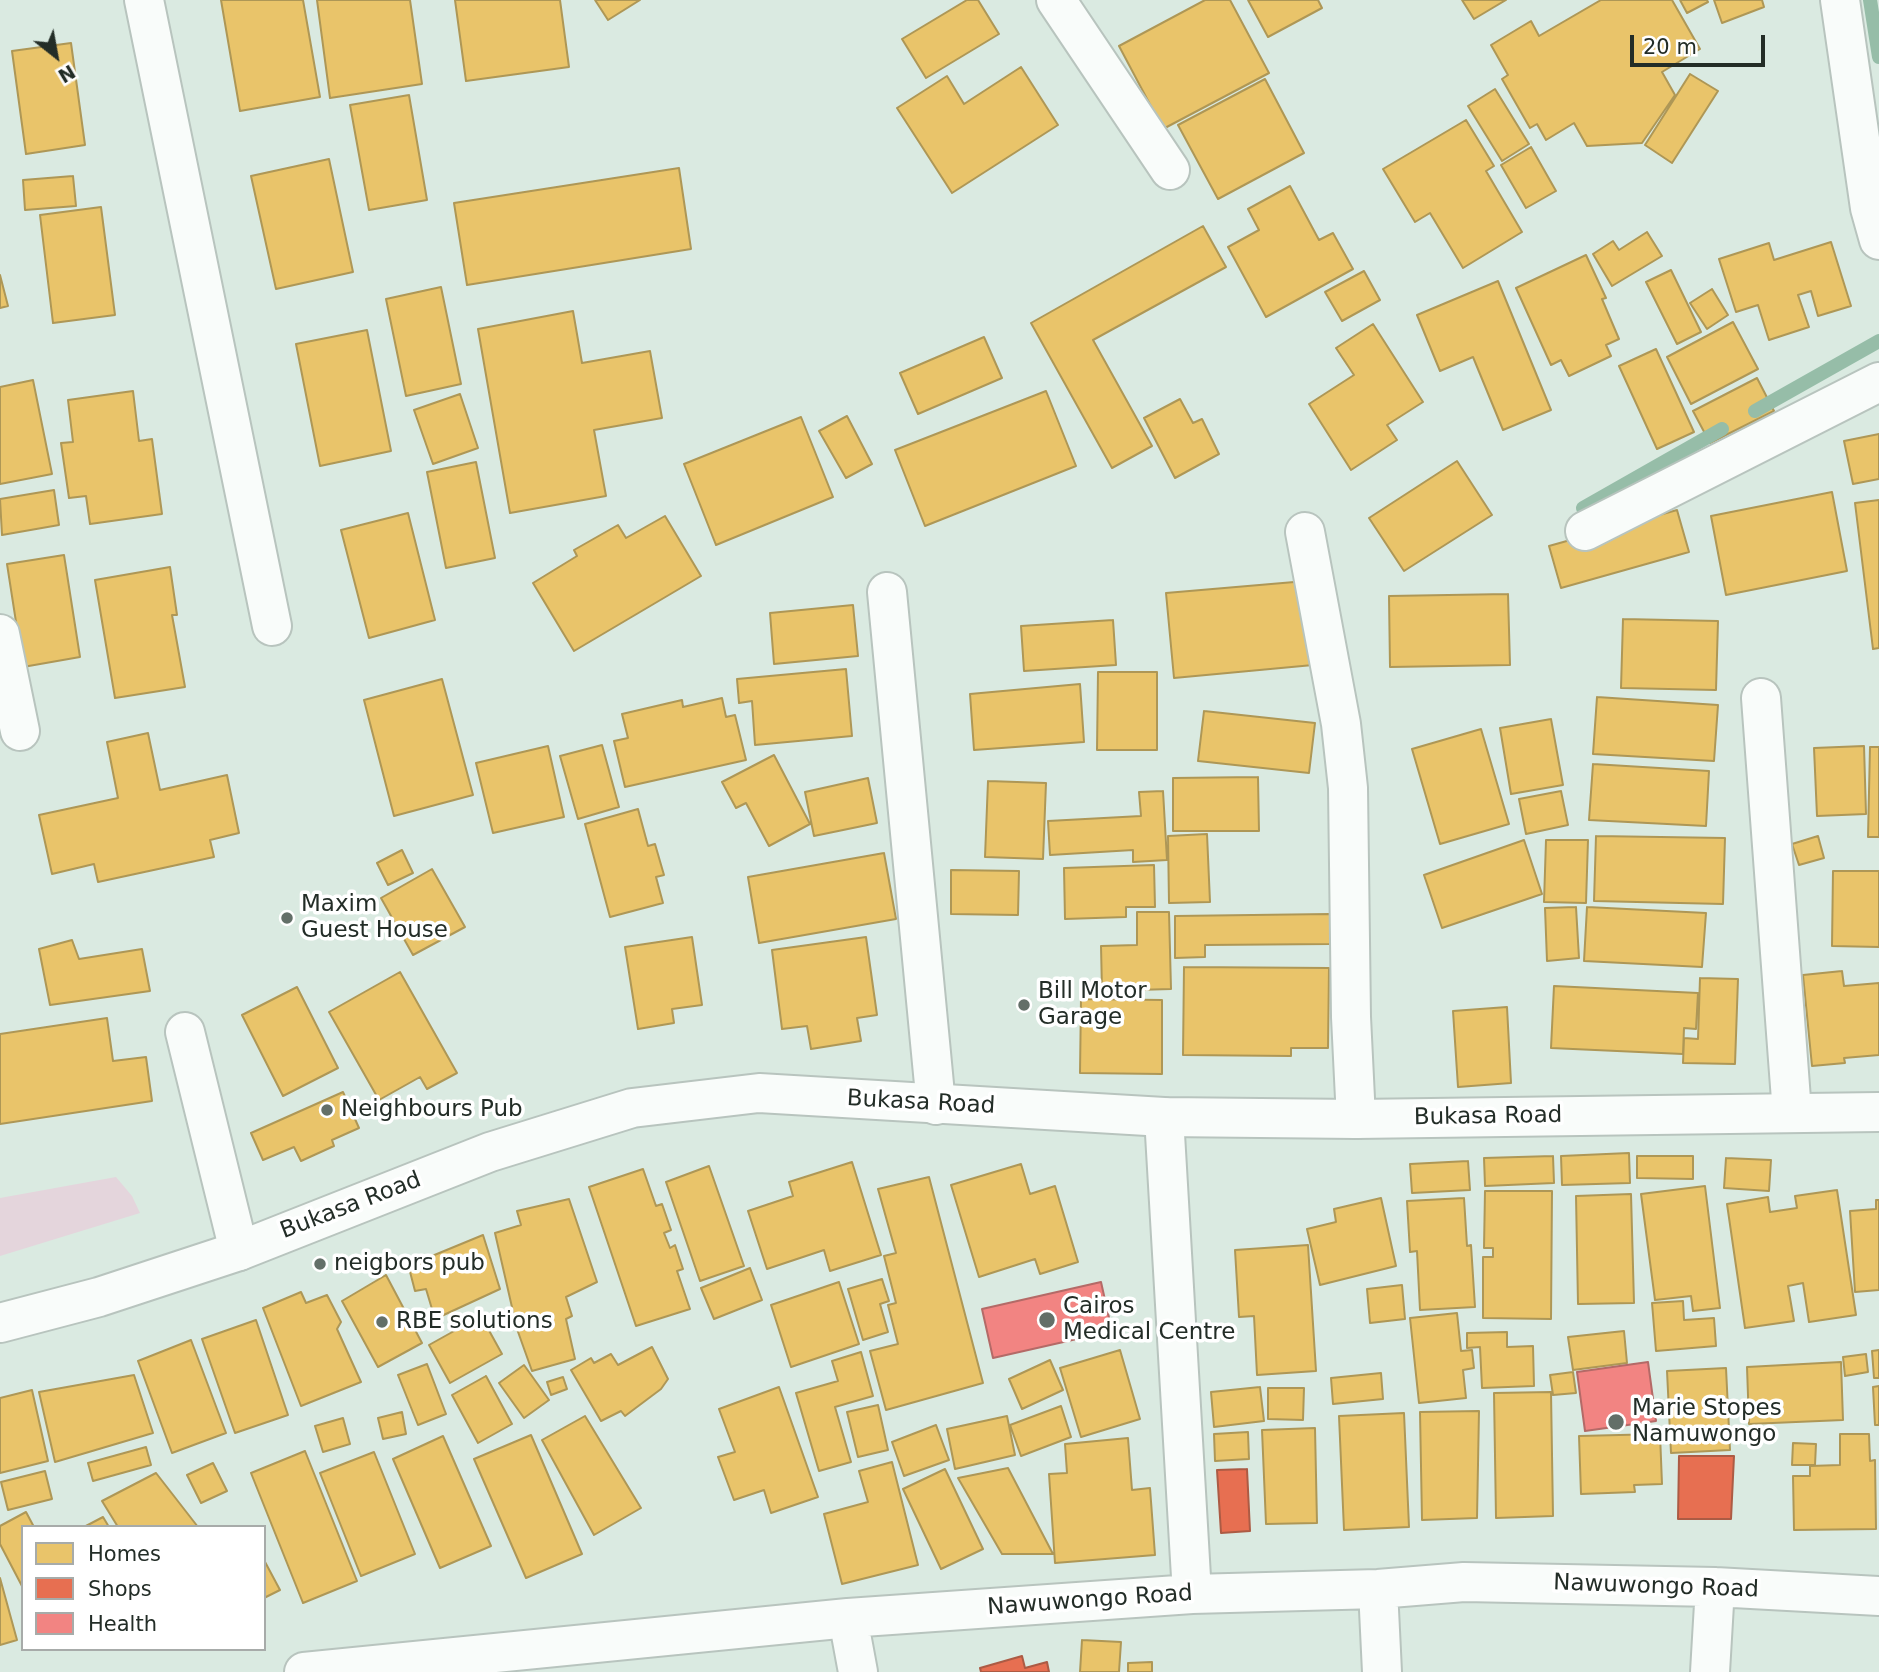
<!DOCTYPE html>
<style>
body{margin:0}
#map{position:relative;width:1879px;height:1672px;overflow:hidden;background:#daeae1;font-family:"DejaVu Sans",sans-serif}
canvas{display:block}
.legend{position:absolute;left:21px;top:1525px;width:245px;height:126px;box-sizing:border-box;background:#fff;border:2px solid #a7aba9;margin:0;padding:9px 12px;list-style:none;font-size:21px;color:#232d27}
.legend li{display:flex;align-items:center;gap:14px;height:35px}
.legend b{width:35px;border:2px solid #a7aba9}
.north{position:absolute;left:21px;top:21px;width:70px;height:70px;-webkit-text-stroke:5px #fff;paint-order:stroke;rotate:149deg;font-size:19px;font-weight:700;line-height:28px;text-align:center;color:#232d27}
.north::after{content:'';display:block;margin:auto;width:24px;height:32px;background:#232d27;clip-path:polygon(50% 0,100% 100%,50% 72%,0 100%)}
.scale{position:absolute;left:1630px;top:35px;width:135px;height:32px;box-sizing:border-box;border:4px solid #232d27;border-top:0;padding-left:9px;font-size:21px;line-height:24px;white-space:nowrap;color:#232d27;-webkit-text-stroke:5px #fff;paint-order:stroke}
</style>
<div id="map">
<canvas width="1879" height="1672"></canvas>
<ul class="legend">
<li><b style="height:19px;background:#e9c46a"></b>Homes</li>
<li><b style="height:19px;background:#e76f51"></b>Shops</li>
<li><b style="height:19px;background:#f28482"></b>Health</li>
</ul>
<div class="north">N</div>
<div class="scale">20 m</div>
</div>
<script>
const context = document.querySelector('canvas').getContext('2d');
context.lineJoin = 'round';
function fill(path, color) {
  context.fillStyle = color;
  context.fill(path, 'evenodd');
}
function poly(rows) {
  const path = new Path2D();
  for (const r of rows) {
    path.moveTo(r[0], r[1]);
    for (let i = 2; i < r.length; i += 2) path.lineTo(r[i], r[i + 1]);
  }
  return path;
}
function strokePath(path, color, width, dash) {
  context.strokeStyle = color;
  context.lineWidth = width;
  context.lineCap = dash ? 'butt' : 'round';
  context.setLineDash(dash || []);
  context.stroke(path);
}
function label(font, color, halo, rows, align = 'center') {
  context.font = font + ' "DejaVu Sans",sans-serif';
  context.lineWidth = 7;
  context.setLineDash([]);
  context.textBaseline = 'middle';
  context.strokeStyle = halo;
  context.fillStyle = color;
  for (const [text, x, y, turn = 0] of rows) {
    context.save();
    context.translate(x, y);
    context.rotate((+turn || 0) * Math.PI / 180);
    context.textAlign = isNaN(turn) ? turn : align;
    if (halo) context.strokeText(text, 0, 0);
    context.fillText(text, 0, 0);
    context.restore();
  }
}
fill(poly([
 [116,1177,132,1196,140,1213,0,1256,0,1198]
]), '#e4d5dc');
const homes = poly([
 [221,0,303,0,320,97,240,111,221,0],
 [317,0,410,0,422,84,330,98,317,0],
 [455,0,560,0,569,67,466,81,455,0],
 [595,0,640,0,608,20,595,0],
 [967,0,978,0,999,34,926,78,902,39,967,0],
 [1205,0,1230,0,1269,73,1163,129,1119,46,1205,0],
 [1248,0,1318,0,1322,8,1268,37,1248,0],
 [1462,0,1506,0,1474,19,1462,0],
 [1601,0,1672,0,1700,49,1662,72,1675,95,1642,143,1587,146,1574,123,1546,140,1537,124,1530,128,1502,79,1508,75,1491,45,1531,21,1539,36,1601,0],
 [1680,0,1707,0,1708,2,1687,13,1680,0],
 [1714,0,1762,0,1764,7,1722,23,1714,0],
 [71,43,85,145,26,154,12,51,71,43],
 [1021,67,1058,125,952,193,897,108,947,76,964,104,1021,67],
 [1690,74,1718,91,1672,163,1645,145,1690,74],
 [1265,79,1304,153,1218,199,1178,125,1265,79],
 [1495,89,1529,144,1502,161,1468,106,1495,89],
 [409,95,427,200,369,210,350,105,409,95],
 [1466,120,1494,166,1486,171,1522,232,1463,268,1430,213,1415,222,1383,169,1466,120],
 [1531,147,1556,191,1526,208,1501,165,1531,147],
 [329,159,353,272,276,289,251,176,329,159],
 [679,168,691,249,467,285,454,203,679,168],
 [73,176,76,206,25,210,23,180,73,176],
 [1290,186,1319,240,1333,233,1353,269,1266,317,1228,247,1259,230,1248,209,1290,186],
 [101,207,115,315,53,323,40,215,101,207],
 [1203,226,1226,267,1093,340,1152,446,1112,468,1031,323,1203,226],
 [1647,232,1662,256,1612,286,1593,254,1613,241,1619,250,1647,232],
 [1831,242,1851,306,1818,316,1811,291,1798,295,1809,327,1769,340,1758,305,1736,312,1719,259,1769,243,1774,260,1831,242],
 [1586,255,1606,298,1602,299,1619,339,1606,345,1611,356,1569,376,1561,360,1551,365,1516,288,1586,255],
 [1671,270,1701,332,1677,344,1646,282,1671,270],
 [1364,271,1380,300,1342,321,1325,292,1364,271],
 [0,275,8,306,0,308,0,275],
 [1498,281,1551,410,1503,430,1473,357,1440,371,1417,315,1498,281],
 [441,287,461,384,406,396,386,299,441,287],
 [1712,289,1728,315,1707,329,1690,303,1712,289],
 [573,311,582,363,650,351,662,418,594,430,606,496,510,513,478,329,573,311],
 [1733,322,1758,369,1691,404,1667,357,1733,322],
 [1373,324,1423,402,1387,425,1397,440,1351,470,1309,404,1354,375,1336,348,1373,324],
 [367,330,391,451,320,466,296,344,367,330],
 [984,337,1002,378,918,414,900,373,984,337],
 [1656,349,1694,432,1657,449,1619,366,1656,349],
 [1757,378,1774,411,1710,443,1693,411,1757,378],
 [33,380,52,474,0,484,0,387,33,380],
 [133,391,139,441,152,439,162,514,90,524,86,496,69,498,61,443,73,442,68,400,133,391],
 [1046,391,1076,466,925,526,895,450,1046,391],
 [460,394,478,448,433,464,414,410,460,394],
 [1180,399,1193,423,1202,419,1219,454,1175,478,1144,418,1180,399],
 [847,416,872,464,846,478,819,431,847,416],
 [801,417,833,497,716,545,684,464,801,417],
 [1879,434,1879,479,1853,484,1844,441,1879,434],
 [1457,461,1492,515,1404,571,1369,518,1457,461],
 [476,462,495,558,446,568,427,472,476,462],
 [54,490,59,525,2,535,0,499,54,490],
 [1832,492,1847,571,1726,595,1711,516,1832,492],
 [1879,500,1879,648,1873,649,1855,503,1879,500],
 [1677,510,1689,552,1561,588,1549,546,1677,510],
 [408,513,435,620,369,638,341,530,408,513],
 [665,516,701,576,574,651,533,583,577,556,574,550,618,525,626,538,665,516],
 [64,555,80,657,23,667,7,564,64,555],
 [170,567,177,615,172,615,185,687,115,698,95,580,170,567],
 [1306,581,1313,665,1174,678,1166,593,1306,581],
 [1508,594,1510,665,1390,667,1389,596,1508,594],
 [853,605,858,656,774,664,770,613,853,605],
 [1623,619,1718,621,1716,690,1621,688,1623,619],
 [1113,620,1116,665,1024,671,1021,626,1113,620],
 [846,669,852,736,755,745,752,701,739,703,737,679,846,669],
 [1098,672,1157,672,1157,750,1097,750,1098,672],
 [442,679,473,795,394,816,364,700,442,679],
 [1080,684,1084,742,974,750,970,694,1080,684],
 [1597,697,1718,705,1714,761,1593,754,1597,697],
 [722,698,726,717,735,715,746,760,625,787,614,741,628,738,622,714,682,700,683,707,722,698],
 [1204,711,1315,723,1309,773,1198,761,1204,711],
 [1551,719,1563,785,1511,794,1500,728,1551,719],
 [1481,729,1509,824,1440,844,1412,749,1481,729],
 [148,733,160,790,227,775,239,833,210,840,214,857,98,882,94,864,52,874,39,815,118,798,107,742,148,733],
 [602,745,619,807,578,819,560,756,602,745],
 [548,746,564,817,493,833,476,763,548,746],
 [1864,746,1866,814,1817,816,1814,748,1864,746],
 [1870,747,1879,747,1879,837,1868,837,1870,747],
 [774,755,810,824,769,846,746,803,736,808,722,782,774,755],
 [1593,764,1709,771,1706,826,1589,820,1593,764],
 [1258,777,1259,831,1173,831,1173,778,1258,777],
 [868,778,877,823,814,836,805,792,868,778],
 [988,781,1046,783,1043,859,985,857,988,781],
 [1163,791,1167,860,1133,862,1133,850,1050,855,1048,821,1141,816,1139,792,1163,791],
 [1561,791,1568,825,1526,834,1519,799,1561,791],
 [638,809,648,846,655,844,664,875,656,877,663,903,610,917,585,824,638,809],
 [1207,834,1210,902,1169,903,1168,836,1207,834],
 [1596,836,1725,838,1723,904,1594,901,1596,836],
 [1818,836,1824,858,1799,865,1792,844,1818,836],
 [1524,840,1542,894,1442,928,1424,875,1524,840],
 [1546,840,1588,840,1586,903,1544,902,1546,840],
 [402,850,413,873,388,885,377,863,402,850],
 [884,853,896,919,759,943,748,877,884,853],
 [1154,865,1155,907,1126,907,1126,917,1065,919,1064,868,1154,865],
 [432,869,465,927,413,955,381,898,432,869],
 [951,870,1019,871,1018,915,951,914,951,870],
 [1833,871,1879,871,1879,947,1832,946,1833,871],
 [1576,907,1579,958,1547,961,1545,908,1576,907],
 [1587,907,1706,913,1702,967,1584,961,1587,907],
 [1137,912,1169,912,1171,989,1102,991,1101,946,1137,945,1137,912],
 [1330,914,1330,944,1205,945,1205,957,1175,958,1175,916,1330,914],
 [692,937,702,1005,672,1009,674,1023,638,1029,625,947,692,937],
 [866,937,877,1015,857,1018,861,1041,811,1049,807,1026,782,1029,772,950,866,937],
 [72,940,79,959,142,949,150,991,50,1005,39,949,72,940],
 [1184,967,1329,968,1328,1048,1291,1048,1291,1056,1183,1055,1184,967],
 [1842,971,1844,986,1879,983,1879,1055,1844,1058,1845,1063,1812,1066,1803,975,1842,971],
 [400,972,457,1073,427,1089,420,1077,379,1100,329,1012,400,972],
 [1700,978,1738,979,1735,1064,1683,1063,1684,1038,1698,1039,1700,978],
 [1554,986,1698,993,1696,1029,1684,1028,1683,1054,1551,1048,1554,986],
 [297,987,338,1068,283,1096,242,1015,297,987],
 [1081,999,1162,1000,1162,1074,1080,1073,1081,999],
 [1507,1007,1511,1083,1458,1087,1453,1011,1507,1007],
 [107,1018,113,1061,146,1057,152,1101,0,1124,0,1034,107,1018],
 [343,1092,359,1128,332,1140,334,1146,301,1161,294,1147,263,1160,251,1133,343,1092],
 [1629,1153,1630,1183,1562,1185,1561,1156,1629,1153],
 [1553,1156,1554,1183,1485,1186,1484,1158,1553,1156],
 [1637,1156,1693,1156,1693,1179,1637,1178,1637,1156],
 [1726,1158,1771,1160,1769,1191,1724,1188,1726,1158],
 [1468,1161,1470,1190,1412,1193,1410,1164,1468,1161],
 [852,1162,881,1255,830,1271,824,1250,767,1269,748,1211,793,1196,789,1182,852,1162],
 [1021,1164,1030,1194,1055,1186,1078,1262,1040,1274,1035,1259,979,1277,951,1185,1021,1164],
 [709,1166,744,1266,700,1281,666,1182,709,1166],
 [643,1169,656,1206,662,1204,671,1230,664,1233,670,1248,675,1245,683,1269,677,1271,690,1309,636,1326,589,1187,643,1169],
 [929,1177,983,1383,886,1410,870,1351,898,1344,888,1305,896,1303,884,1256,896,1253,878,1189,929,1177],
 [1705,1186,1720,1308,1693,1311,1691,1296,1655,1300,1641,1194,1705,1186],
 [1837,1190,1856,1315,1809,1322,1803,1283,1788,1286,1794,1321,1745,1328,1727,1204,1768,1197,1770,1212,1797,1208,1795,1196,1837,1190],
 [1485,1191,1552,1191,1551,1319,1483,1318,1483,1257,1493,1257,1493,1248,1484,1248,1485,1191],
 [1631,1194,1634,1303,1578,1304,1576,1196,1631,1194],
 [1381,1198,1396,1266,1320,1285,1307,1229,1336,1222,1334,1209,1381,1198],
 [1464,1198,1467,1246,1471,1245,1475,1307,1420,1310,1417,1251,1410,1252,1407,1201,1464,1198],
 [569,1199,597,1282,566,1297,572,1316,566,1319,575,1359,532,1371,517,1329,495,1233,521,1225,517,1211,569,1199],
 [1876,1200,1879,1200,1879,1290,1855,1292,1850,1211,1876,1209,1876,1200],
 [483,1235,500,1289,435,1319,426,1289,415,1291,409,1268,431,1261,432,1256,483,1235],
 [1308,1245,1316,1371,1257,1375,1254,1316,1239,1317,1235,1250,1308,1245],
 [750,1268,762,1300,714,1319,701,1288,750,1268],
 [386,1275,422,1343,378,1367,342,1301,386,1275],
 [882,1279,889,1301,880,1304,888,1332,863,1340,848,1289,882,1279],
 [839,1282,859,1344,791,1367,771,1305,839,1282],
 [1402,1285,1405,1319,1370,1323,1367,1289,1402,1285],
 [301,1292,306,1303,327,1295,341,1322,337,1329,361,1382,301,1406,263,1308,301,1292],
 [1683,1301,1684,1320,1714,1318,1716,1346,1656,1351,1652,1303,1683,1301],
 [1457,1313,1461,1351,1472,1350,1474,1368,1463,1370,1466,1398,1419,1403,1410,1318,1457,1313],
 [481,1316,502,1354,450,1383,429,1345,481,1316],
 [256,1320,288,1415,235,1433,202,1339,256,1320],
 [1624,1331,1627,1363,1573,1370,1568,1337,1624,1331],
 [1507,1332,1507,1347,1533,1346,1534,1386,1482,1388,1480,1347,1467,1348,1467,1333,1507,1332],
 [191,1340,226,1433,172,1453,138,1361,191,1340],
 [652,1347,668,1379,661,1389,625,1416,621,1411,601,1421,571,1370,591,1358,594,1363,611,1354,618,1365,652,1347],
 [1120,1350,1140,1419,1081,1437,1060,1368,1120,1350],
 [1879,1350,1879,1378,1874,1378,1872,1351,1879,1350],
 [861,1352,873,1396,835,1407,851,1462,819,1471,796,1393,838,1381,832,1361,861,1352],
 [1866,1354,1868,1372,1845,1376,1843,1357,1866,1354],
 [1050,1360,1063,1390,1022,1409,1009,1379,1050,1360],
 [1841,1362,1843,1420,1749,1424,1747,1367,1841,1362],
 [427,1364,446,1414,418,1425,398,1375,427,1364],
 [524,1365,549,1400,524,1418,499,1383,524,1365],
 [1726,1368,1730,1450,1671,1453,1667,1371,1726,1368],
 [1573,1372,1576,1393,1553,1395,1550,1375,1573,1372],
 [1381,1373,1383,1399,1333,1404,1331,1378,1381,1373],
 [134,1375,153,1433,55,1462,39,1392,134,1375],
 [486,1376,512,1424,478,1443,452,1395,486,1376],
 [563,1377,567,1389,551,1395,547,1382,563,1377],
 [1879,1386,1879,1425,1875,1425,1873,1387,1879,1386],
 [779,1387,818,1497,771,1513,764,1490,734,1500,718,1457,735,1452,719,1409,779,1387],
 [1260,1387,1264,1421,1214,1427,1211,1392,1260,1387],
 [1268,1388,1304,1388,1303,1420,1268,1419,1268,1388],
 [32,1390,48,1461,0,1473,0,1398,32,1390],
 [1551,1392,1553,1516,1496,1518,1494,1393,1551,1392],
 [878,1405,888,1450,858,1457,847,1412,878,1405],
 [1061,1406,1071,1437,1021,1456,1010,1425,1061,1406],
 [1479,1411,1477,1518,1422,1520,1420,1412,1479,1411],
 [402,1412,406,1434,383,1439,378,1418,402,1412],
 [1404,1413,1409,1527,1344,1530,1339,1416,1404,1413],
 [585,1416,641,1508,594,1535,542,1440,585,1416],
 [1007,1416,1015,1455,955,1469,947,1429,1007,1416],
 [343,1418,350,1444,323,1452,315,1426,343,1418],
 [936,1425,949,1460,904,1476,892,1442,936,1425],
 [1315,1428,1317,1523,1266,1524,1262,1430,1315,1428],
 [1248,1432,1249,1459,1215,1461,1214,1434,1248,1432],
 [1660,1434,1662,1484,1634,1485,1635,1492,1581,1494,1579,1436,1660,1434],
 [1840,1434,1869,1434,1870,1461,1875,1460,1876,1529,1794,1530,1793,1476,1810,1476,1810,1466,1840,1465,1840,1434],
 [531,1435,582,1554,526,1578,474,1459,531,1435],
 [443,1436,491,1546,440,1568,393,1459,443,1436],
 [1128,1438,1132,1490,1150,1488,1155,1555,1055,1563,1049,1474,1067,1473,1065,1444,1128,1438],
 [1793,1443,1816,1444,1815,1465,1792,1465,1793,1443],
 [146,1447,151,1465,93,1481,88,1463,146,1447],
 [305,1451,357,1581,303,1603,251,1473,305,1451],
 [374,1452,415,1554,361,1576,320,1473,374,1452],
 [892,1462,918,1565,842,1584,824,1514,868,1502,859,1471,892,1462],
 [213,1463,227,1491,201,1503,187,1475,213,1463],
 [1008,1468,1053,1554,1002,1554,958,1478,1008,1468],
 [945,1469,983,1549,941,1569,903,1489,945,1469],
 [45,1471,52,1499,8,1510,1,1482,45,1471],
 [156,1473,198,1527,118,1527,102,1501,156,1473],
 [26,1512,34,1527,23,1527,23,1588,0,1544,0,1526,26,1512],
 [103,1517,109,1527,84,1527,103,1517],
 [264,1560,280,1590,264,1598,264,1560],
 [0,1578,17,1640,0,1645,0,1578],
 [1082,1640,1121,1642,1119,1672,1080,1672,1082,1640],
 [1152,1662,1152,1672,1128,1672,1128,1663,1152,1662]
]);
fill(homes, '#e9c46a');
strokePath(homes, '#ae9756', 2);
const shops = poly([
 [1679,1456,1734,1456,1731,1519,1678,1519,1679,1456],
 [1247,1469,1250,1531,1221,1533,1217,1470,1247,1469],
 [1022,1656,1025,1668,1047,1662,1049,1672,981,1672,980,1668,1022,1656]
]);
fill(shops, '#e76f51');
strokePath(shops, '#ac5b44', 2);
const health = poly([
 [1101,1282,1112,1331,993,1358,982,1309,1101,1282],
 [1648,1362,1656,1421,1585,1431,1577,1372,1648,1362]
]);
fill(health, '#f28482');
strokePath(health, '#b46a67', 2);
strokePath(poly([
 [1870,0,1879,57],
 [1755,411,1879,341],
 [1583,508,1722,429]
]), '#96bda8', 14);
const minor = poly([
 [144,0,272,626],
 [1056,0,1170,170],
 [1840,0,1870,208,1879,240],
 [1585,531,1879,382],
 [1305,532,1341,724,1348,788,1351,1017,1356,1119],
 [887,592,936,1105],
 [0,634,20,731],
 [1761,698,1792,1113],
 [185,1032,239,1251],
 [1164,1117,1192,1594],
 [1378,1589,1382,1672],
 [848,1618,858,1672],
 [304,1672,848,1618,1192,1594,1378,1589,1464,1582,1715,1587,1879,1596],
 [1710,1672,1715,1587]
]);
const tertiary = poly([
 [0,1323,99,1297,239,1251,490,1152,632,1108,759,1093,1164,1117,1356,1119,1879,1112]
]);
strokePath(minor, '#b8c4be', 42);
strokePath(tertiary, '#b8c4be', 42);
strokePath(minor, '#f9fcfa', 38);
strokePath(tertiary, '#f9fcfa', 38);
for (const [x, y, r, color] of [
 [287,918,7,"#636f68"],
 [1024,1005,7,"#636f68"],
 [327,1110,7,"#636f68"],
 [320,1264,7,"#636f68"],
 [1047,1320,9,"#636f68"],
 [382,1322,7,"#636f68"],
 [1616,1422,9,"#636f68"]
]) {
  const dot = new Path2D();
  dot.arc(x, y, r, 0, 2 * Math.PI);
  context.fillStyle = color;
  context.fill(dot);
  strokePath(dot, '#fff', 2.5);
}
label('23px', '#232d27', '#fff', [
 ["Maxim",301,905],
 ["Guest House",301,931],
 ["Bill Motor",1038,992],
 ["Garage",1038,1018],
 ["Neighbours Pub",341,1110],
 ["neigbors pub",334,1264],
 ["Cairos",1063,1307],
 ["Medical Centre",1063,1333],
 ["RBE solutions",396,1322],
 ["Marie Stopes",1632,1409],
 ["Namuwongo",1632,1435]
], 'left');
label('23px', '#232d27', '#fff', [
 ["Bukasa Road",921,1103,3],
 ["Bukasa Road",1488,1117,-1],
 ["Bukasa Road",351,1206,-21],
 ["Nawuwongo Road",1656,1587,2],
 ["Nawuwongo Road",1090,1601,-4]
]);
</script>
